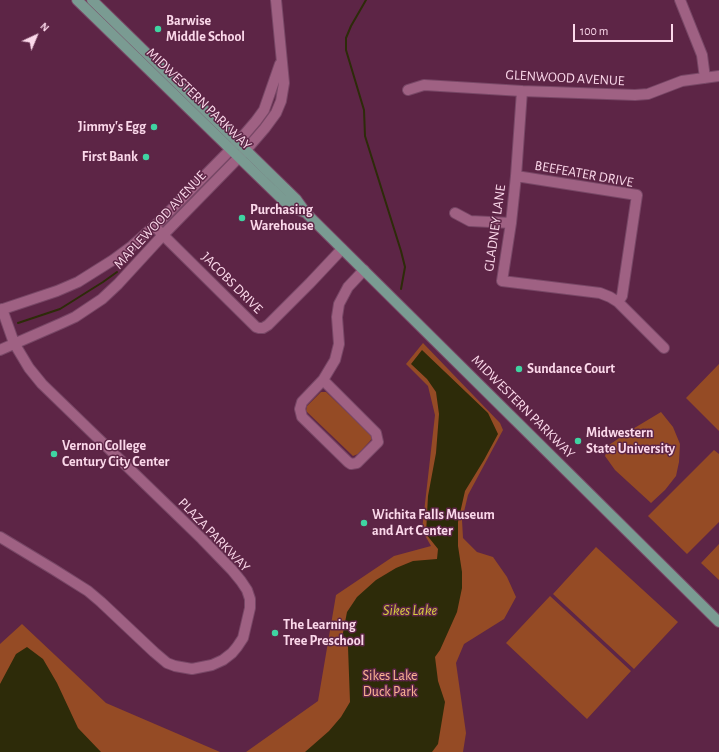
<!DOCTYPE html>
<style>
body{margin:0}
#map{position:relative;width:719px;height:752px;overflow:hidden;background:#5d2546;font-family:"Alegreya Sans",sans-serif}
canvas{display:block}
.north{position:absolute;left:16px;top:16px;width:40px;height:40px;-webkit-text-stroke:3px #5d2546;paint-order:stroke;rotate:44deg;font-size:11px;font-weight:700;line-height:16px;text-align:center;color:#fbd8ea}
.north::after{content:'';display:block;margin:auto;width:14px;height:18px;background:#fbd8ea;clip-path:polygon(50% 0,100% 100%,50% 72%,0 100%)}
.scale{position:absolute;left:573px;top:24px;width:100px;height:18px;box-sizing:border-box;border:2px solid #fbd8ea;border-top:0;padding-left:5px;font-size:12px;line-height:14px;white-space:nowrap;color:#fbd8ea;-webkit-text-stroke:3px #5d2546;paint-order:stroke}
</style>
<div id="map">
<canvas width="719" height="752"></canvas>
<div class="north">N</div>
<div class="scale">100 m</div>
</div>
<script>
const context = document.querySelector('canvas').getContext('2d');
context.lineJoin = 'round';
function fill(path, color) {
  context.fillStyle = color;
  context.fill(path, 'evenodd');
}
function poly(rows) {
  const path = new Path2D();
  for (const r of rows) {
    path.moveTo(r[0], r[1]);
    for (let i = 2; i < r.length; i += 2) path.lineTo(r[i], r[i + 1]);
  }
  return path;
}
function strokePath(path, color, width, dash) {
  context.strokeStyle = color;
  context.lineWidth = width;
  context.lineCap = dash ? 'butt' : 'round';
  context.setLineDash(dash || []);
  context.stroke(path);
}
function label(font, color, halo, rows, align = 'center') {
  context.font = font + ' "Alegreya Sans",sans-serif';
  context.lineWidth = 3;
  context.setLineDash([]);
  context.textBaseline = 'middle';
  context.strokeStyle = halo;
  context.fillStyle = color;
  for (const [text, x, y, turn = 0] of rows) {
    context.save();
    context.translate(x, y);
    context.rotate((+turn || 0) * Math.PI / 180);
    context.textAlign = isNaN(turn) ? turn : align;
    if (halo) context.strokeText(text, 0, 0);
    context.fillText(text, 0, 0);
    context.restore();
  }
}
fill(poly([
 [423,343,500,423,503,430,468,495,462,520,463,538,477,552,493,557,507,577,516,597,504,619,464,644,456,663,466,733,463,752,246,752,318,701,336,595,394,556,431,546,422,530,435,415,428,386,406,364],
 [719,364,719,431,686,398],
 [321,392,326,392,373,437,370,441,358,454,353,456,306,411,307,406],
 [661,412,673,427,680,444,679,462,676,476,665,490,651,503,615,470,605,456,609,445,631,430],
 [714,450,719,454,719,522,687,554,648,516],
 [719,544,719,580,701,563],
 [596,547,678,622,634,669,553,594],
 [550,596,631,671,587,719,506,643],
 [22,624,106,703,220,752,241,752,0,752,0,644]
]), '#954b25');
fill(poly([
 [422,350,488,413,498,434,484,460,465,491,458,522,458,546,462,572,462,588,457,612,440,650,435,657,438,681,445,702,438,744,432,752,305,752,329,731,341,717,350,702,348,647,342,638,347,612,357,597,376,580,396,568,413,561,437,559,438,549,426,534,428,496,436,453,439,414,436,392,427,379,411,364],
 [27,647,43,659,57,683,78,728,101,752,0,752,0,684,16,654]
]), '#2d2b09');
strokePath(poly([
 [366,0,351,26,346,38,346,50,364,110,365,136,401,251,405,267,401,289],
 [18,323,60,309,103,282,117,272]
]), '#2d2b09', 2);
const minor = poly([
 [680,0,702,55,705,78],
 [408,90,424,85,522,91,635,95,648,94,682,81,719,76],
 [522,91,516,176,511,223,502,281,600,293,610,297,618,302,664,348],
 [516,176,637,195,622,296,618,302],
 [455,213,470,221,511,223],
 [159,231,256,327,259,328,263,328,268,325,310,283,342,249],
 [0,310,57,291,78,282,113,260,132,246,160,221,238,142,256,121,264,110,280,64],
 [0,350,62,323,75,317,102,299,118,284,163,235,246,150,265,128,276,113,281,101,284,83,276,0],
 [323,380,376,433,378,442,357,463,351,464,348,462,302,417,300,409,302,402,323,380],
 [323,380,335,360,339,344,337,317,339,304,348,287,364,270],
 [0,537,53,569,88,591,101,602,154,652,167,663,175,666,192,669,212,665,223,660,232,653,237,647,243,638,250,608,250,599,247,590,241,581,232,570,202,539,42,384,29,368,14,343,2,309]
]);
const major = poly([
 [77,0,289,206,306,213],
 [92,0,296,199,306,213,719,622]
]);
strokePath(minor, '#784766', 12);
strokePath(major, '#784766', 12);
strokePath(minor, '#9f6183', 10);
strokePath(major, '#7a9b92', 10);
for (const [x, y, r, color] of [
 [158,29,4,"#3fd4a2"],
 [154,127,4,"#3fd4a2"],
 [146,157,4,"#3fd4a2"],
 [242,218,4,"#3fd4a2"],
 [519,369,4,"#3fd4a2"],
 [578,441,4,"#3fd4a2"],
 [54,454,4,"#3fd4a2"],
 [364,523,4,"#3fd4a2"],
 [275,633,4,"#3fd4a2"]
]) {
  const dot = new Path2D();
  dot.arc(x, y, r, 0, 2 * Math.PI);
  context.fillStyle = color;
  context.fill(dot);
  strokePath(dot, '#5d2546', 1.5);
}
label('bold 14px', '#fbd8ea', '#5d2546', [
 ["Barwise",166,21],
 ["Middle School",166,37],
 ["Jimmy's Egg",146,127,"right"],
 ["First Bank",138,157,"right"],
 ["Purchasing",250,210],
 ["Warehouse",250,226],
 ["Sundance Court",527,369],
 ["Midwestern",586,433],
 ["State University",586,449],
 ["Vernon College",62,446],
 ["Century City Center",62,462],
 ["Wichita Falls Museum",372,515],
 ["and Art Center",372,531],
 ["The Learning",283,625],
 ["Tree Preschool",283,641]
], 'left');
label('14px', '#fbd8ea', '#5d2546', [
 ["GLENWOOD AVENUE",565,78,3],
 ["MIDWESTERN PARKWAY",199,99,44],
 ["BEEFEATER DRIVE",584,174,10],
 ["MAPLEWOOD AVENUE",160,220,-47],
 ["GLADNEY LANE",495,228,-82],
 ["JACOBS DRIVE",232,283,45],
 ["MIDWESTERN PARKWAY",523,407,45],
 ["PLAZA PARKWAY",214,535,46]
]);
label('14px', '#fbb493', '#5d2546', [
 ["Sikes Lake",390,676],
 ["Duck Park",390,692]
]);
label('italic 15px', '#d6ce3f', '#5d2546', [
 ["Sikes Lake",410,610]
]);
</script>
